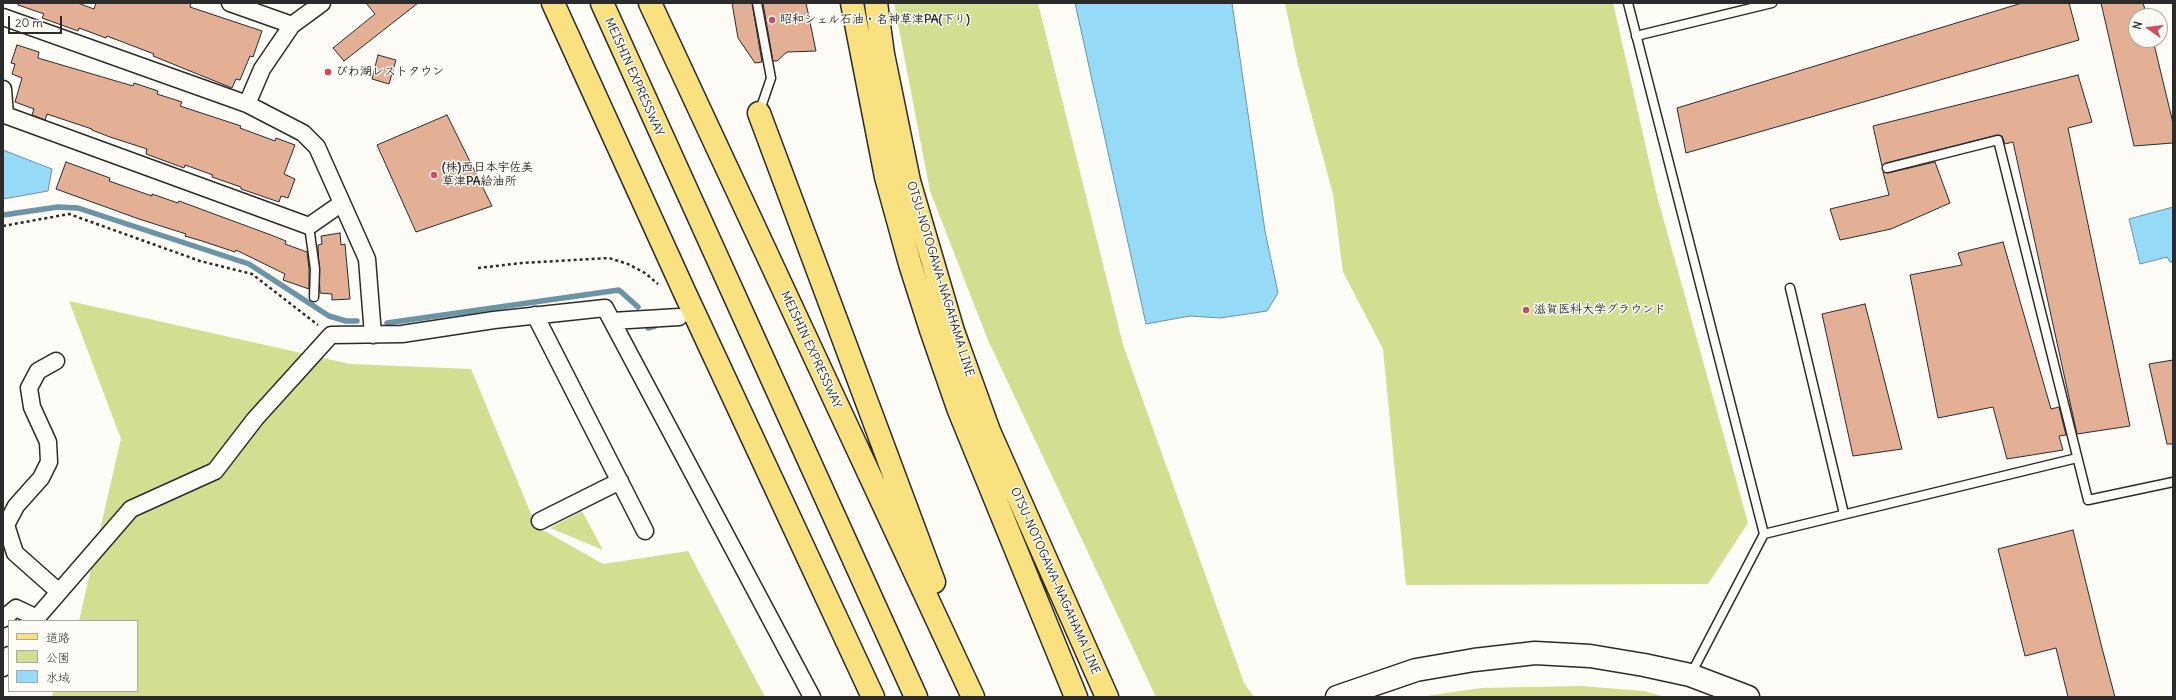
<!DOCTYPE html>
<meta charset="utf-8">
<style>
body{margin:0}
#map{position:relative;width:2176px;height:700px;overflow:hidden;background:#fdfcf7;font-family:Delius,"Klee One",sans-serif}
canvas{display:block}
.frame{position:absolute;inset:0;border:4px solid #2b2b2b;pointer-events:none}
.legend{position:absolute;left:8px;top:620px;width:130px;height:72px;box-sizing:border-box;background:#fdfcf7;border:1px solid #a9a8a5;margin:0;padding:5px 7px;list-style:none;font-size:12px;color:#2b2b2b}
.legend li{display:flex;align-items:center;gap:8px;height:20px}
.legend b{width:20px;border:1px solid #a9a8a5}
.north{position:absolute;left:2128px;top:8px;width:40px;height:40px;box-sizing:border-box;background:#fdfcf7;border:1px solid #a9a8a5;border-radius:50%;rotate:284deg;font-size:11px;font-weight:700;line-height:16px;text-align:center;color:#2b2b2b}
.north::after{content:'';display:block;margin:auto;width:14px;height:18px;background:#d1495b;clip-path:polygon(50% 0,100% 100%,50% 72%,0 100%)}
.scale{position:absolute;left:8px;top:16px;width:54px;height:18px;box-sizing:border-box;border:2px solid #2b2b2b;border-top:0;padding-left:5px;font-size:12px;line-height:14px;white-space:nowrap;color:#2b2b2b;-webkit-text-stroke:3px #fdfcf7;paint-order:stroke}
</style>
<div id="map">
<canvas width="2176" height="700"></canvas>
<div class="frame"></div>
<ul class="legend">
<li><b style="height:5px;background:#fae180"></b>道路</li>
<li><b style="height:11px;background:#d3de91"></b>公園</li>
<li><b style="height:11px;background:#95daf7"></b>水域</li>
</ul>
<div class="north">N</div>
<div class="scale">20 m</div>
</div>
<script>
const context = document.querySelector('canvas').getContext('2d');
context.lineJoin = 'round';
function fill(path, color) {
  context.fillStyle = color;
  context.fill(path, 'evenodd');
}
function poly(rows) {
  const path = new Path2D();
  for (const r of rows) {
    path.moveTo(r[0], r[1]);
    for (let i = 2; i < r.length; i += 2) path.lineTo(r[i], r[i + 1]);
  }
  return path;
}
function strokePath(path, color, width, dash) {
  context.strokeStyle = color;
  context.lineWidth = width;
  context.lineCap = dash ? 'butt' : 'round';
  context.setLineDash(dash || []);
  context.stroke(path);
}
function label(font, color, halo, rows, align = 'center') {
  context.font = font + ' Delius,"Klee One",sans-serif';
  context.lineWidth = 3;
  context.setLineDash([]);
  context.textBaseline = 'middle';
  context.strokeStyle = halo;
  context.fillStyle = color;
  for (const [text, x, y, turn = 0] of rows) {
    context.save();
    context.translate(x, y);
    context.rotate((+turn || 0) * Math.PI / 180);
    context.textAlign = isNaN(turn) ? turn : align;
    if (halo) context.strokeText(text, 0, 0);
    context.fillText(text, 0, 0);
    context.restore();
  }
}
fill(poly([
 [894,3,1038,3,1123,345,1244,683,1254,697,1156,697,988,340,930,191],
 [1285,3,1613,3,1657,196,1748,523,1708,584,1406,585,1383,349,1343,272,1333,194,1298,65],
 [69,301,350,364,471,369,536,526,603,564,688,551,765,697,51,697,54,691,137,691,137,621,79,621,121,439],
 [582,511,603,550,550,528],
 [1581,686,1644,691,1665,697,1419,697,1481,688]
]), '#d3de91');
const water = poly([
 [1075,3,1232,3,1265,231,1278,293,1267,311,1220,318,1190,316,1146,324,1075,3],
 [3,150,52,169,48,191,3,199,3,150],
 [2173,207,2173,261,2170,262,2167,257,2140,264,2129,219,2173,207]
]);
fill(water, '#95daf7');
strokePath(water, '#6b94a5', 1);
strokePath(poly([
 [3,215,58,207,78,208,249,264,329,316,346,321,357,321],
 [387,323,619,290,638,307],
 [648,328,655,326]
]), '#6b94a5', 5.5);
const building = poly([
 [18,3,78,3,94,9,96,3,191,3,190,7,262,31,253,57,250,56,240,80,236,79,232,88,153,56,154,54,107,36,106,38,79,28,78,31,42,18,44,14,18,5,18,3],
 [366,3,418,3,344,61,333,48,375,14,366,3],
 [732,3,752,3,762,62,755,63,738,38,732,3],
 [763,3,806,3,816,51,787,52,777,61,773,61,763,3],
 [2022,3,2069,3,2079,40,1686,153,1677,108,2022,3],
 [2101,3,2143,3,2147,16,2136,16,2136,40,2153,40,2173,123,2173,143,2134,146,2101,3],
 [17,45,39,52,38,58,133,86,134,83,158,91,157,94,182,102,180,106,241,126,240,128,275,141,276,138,295,145,284,174,295,179,288,198,281,196,279,202,241,189,241,187,212,177,213,175,185,165,184,168,146,154,147,149,110,137,92,130,92,129,47,114,45,120,32,115,34,109,15,102,22,78,12,74,15,64,11,63,17,45],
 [378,55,396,60,389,84,372,79,378,55],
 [2078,75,2092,122,2068,128,2130,426,2077,434,2013,142,2005,144,2002,136,1997,135,1886,163,1882,166,1873,126,2078,75],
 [447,115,492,206,416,232,377,145,447,115],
 [66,162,110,178,109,181,152,196,152,194,178,203,179,201,271,235,286,241,285,244,307,252,309,269,309,289,283,280,285,274,236,250,235,252,202,241,185,236,186,234,139,219,56,189,66,162],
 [1935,162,1950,203,1891,229,1840,240,1830,209,1889,195,1883,172,1888,173,1935,162],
 [340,233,341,245,345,244,350,299,332,300,332,294,320,293,318,245,322,244,321,236,340,233],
 [2003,242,2051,409,2059,407,2066,435,2059,436,2063,450,2007,459,1993,407,1938,418,1910,275,1962,265,1958,253,2003,242],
 [1865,304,1902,449,1853,456,1822,314,1865,304],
 [2173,360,2173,444,2167,444,2149,364,2173,360],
 [2073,530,2102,648,2115,697,2068,697,2056,648,2025,656,1998,549,2073,530]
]);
fill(building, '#e3b095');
strokePath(building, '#2b2b2b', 1);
const lane = poly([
 [757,3,771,78,759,113],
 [1628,3,1764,534,1691,674],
 [1636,36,1772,3],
 [1887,168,1998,140,2088,500,2173,482],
 [309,226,315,269,314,297],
 [1790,288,1844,514],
 [1764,534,2077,458]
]);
const street = poly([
 [230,3,292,25],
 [322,3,292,25,262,69,247,104,303,133,317,147,367,259,373,335],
 [3,17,247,104],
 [3,89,5,115,309,226,342,203],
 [535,315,645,531],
 [612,321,679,317],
 [56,361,38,371,29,388,32,407,48,442,49,462,41,478,16,506,6,525,15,553,59,592],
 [540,521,620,481],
 [3,619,16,608,37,618],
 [34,621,131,509,215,471,255,419,331,335,402,334,494,320,605,308,812,697],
 [3,668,9,655]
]);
const secondary = poly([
 [1337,697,1416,670,1474,660,1535,653,1590,656,1644,665,1690,675,1748,697]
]);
const primary = poly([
 [852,3,886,177,910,264,931,330,958,408,1076,697],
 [876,3,883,54,909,181,953,331,989,431,1107,697]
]);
const highway = poly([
 [553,3,684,291,873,697],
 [602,3,916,697],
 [650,3,973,697],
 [759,113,934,582]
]);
strokePath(lane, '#2b2b2b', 11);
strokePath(street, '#2b2b2b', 19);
strokePath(secondary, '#2b2b2b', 25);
strokePath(primary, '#2b2b2b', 25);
strokePath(highway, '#2b2b2b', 25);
strokePath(poly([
 [3,226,69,214,200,261,252,274,318,325],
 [478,268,522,263,609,258,628,264,645,273,658,284]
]), '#2b2b2b', 2.5, [3, 3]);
strokePath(lane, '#fdfcf7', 8);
strokePath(street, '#fdfcf7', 16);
strokePath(secondary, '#fdfcf7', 22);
strokePath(primary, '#fae180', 22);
strokePath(highway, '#fae180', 22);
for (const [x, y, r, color] of [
 [772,20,4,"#d1495b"],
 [328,72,4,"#d1495b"],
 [434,175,4,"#d1495b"],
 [1526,310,4,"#d1495b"]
]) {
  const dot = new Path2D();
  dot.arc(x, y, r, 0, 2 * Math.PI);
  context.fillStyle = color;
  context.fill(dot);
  strokePath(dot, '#fdfcf7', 1.5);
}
label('bold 12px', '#2b2b2b', '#fdfcf7', [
 ["昭和シェル石油・名神草津PA(下り)",780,20],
 ["びわ湖レストタウン",336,72],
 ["(株)西日本宇佐美",442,168],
 ["草津PA給油所",442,182],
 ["滋賀医科大学グラウンド",1534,310]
], 'left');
label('12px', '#2b2b2b', '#fdfcf7', [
 ["MEISHIN EXPRESSWAY",634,77,66],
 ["OTSU-NOTOGAWA-NAGAHAMA LINE",940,279,73],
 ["MEISHIN EXPRESSWAY",811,350,65],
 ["OTSU-NOTOGAWA-NAGAHAMA LINE",1055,581,66]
]);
</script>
